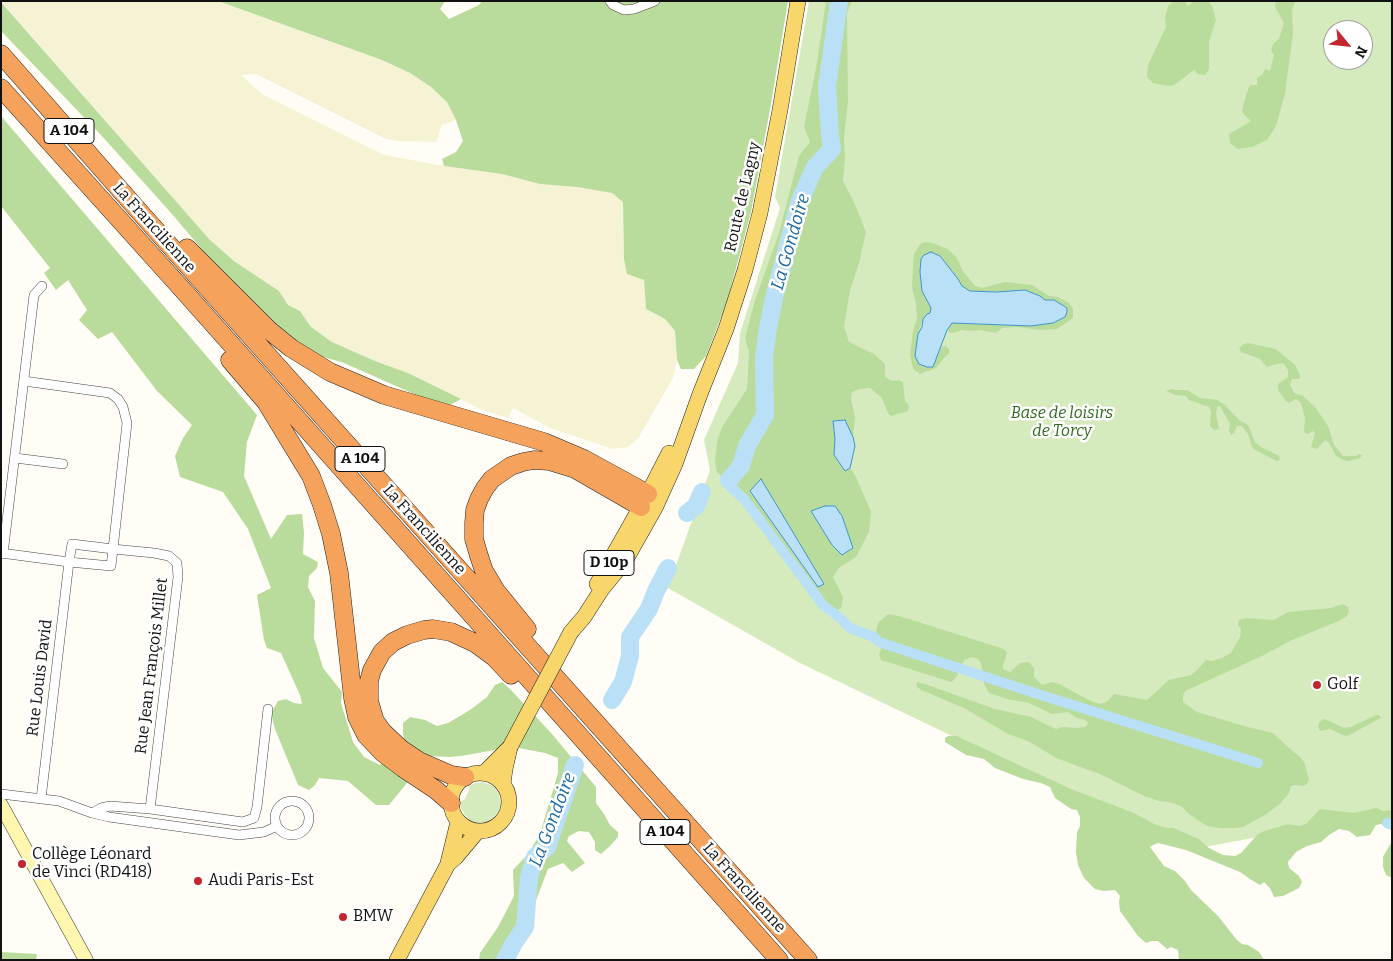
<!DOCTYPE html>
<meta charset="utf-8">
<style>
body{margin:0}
#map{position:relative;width:1393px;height:961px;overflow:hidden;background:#fffdf5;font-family:Bitter,serif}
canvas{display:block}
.frame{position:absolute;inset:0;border:2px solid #111;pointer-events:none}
.north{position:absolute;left:1323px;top:20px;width:50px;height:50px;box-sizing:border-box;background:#fff;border:1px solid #a0a0a0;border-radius:50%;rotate:118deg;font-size:14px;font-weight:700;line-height:20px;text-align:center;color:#111}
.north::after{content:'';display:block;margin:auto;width:18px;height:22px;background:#c4262e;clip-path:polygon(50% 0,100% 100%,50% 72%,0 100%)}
</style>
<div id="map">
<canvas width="1393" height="961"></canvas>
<div class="frame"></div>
<div class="north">N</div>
</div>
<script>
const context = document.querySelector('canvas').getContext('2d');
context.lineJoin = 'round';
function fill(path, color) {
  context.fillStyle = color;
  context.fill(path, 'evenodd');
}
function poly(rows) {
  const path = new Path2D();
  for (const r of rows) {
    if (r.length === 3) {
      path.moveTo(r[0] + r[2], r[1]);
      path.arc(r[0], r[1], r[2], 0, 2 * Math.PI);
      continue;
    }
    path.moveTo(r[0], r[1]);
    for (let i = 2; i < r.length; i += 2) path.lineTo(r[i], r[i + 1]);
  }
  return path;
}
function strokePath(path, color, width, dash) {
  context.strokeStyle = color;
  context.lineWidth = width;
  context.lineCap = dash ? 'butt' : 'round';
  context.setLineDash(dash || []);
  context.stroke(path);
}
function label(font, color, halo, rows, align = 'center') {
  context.font = font + ' Bitter,serif';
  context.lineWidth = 5;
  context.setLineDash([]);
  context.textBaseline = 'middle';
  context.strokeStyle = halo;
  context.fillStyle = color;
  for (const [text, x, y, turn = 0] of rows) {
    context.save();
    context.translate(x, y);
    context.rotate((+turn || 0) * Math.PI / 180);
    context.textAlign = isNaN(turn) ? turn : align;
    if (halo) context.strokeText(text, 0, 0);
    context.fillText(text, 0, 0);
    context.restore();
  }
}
fill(poly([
 [1,1,218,1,382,60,410,73,431,87,447,102,456,120,442,125,436,142,398,141,386,139,256,74,241,75,262,94,366,146,385,155,444,166,502,174,540,184,577,187,612,193,623,202,624,259,644,280,646,309,665,319,675,331,677,360,673,378,639,437,628,447,612,449,548,427,513,408,508,418,482,410,408,373,375,361,332,342,311,327,300,311,288,305,279,291,234,261,210,240]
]), '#f6f3d4');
fill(poly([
 [809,1,1392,1,1392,818,1381,814,1205,847,1004,761,800,663,668,588,710,470,704,440,738,363,740,333,780,208,775,197],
 [1333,30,1363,30,1363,60,1333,60],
 [482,782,491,785,496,789,499,795,501,805,499,811,494,817,487,822,479,823,471,821,465,815,461,808,460,802,465,799,469,790,469,786,475,783]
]), '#d5ebbd');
fill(poly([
 [218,1,445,1,440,9,449,19,479,5,482,1,788,1,771,104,751,212,727,302,706,356,694,369,681,369,677,360,675,331,665,319,646,309,644,280,627,274,624,259,623,202,612,193,577,187,540,184,502,174,444,166,442,159,456,152,463,141,456,120,447,102,431,87,410,73,382,60],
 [826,1,852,1,847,13,848,101,844,138,845,158,843,181,854,202,866,232,859,263,850,291,844,327,849,342,874,354,885,364,885,377,892,381,899,380,903,382,905,401,909,406,908,411,891,416,888,413,882,398,870,388,860,389,852,392,851,399,855,417,853,437,855,446,850,468,856,477,871,512,869,532,856,557,839,568,833,577,843,597,841,608,834,612,823,605,745,500,717,472,715,461,717,442,722,427,747,389,749,352,745,338,755,300,779,233,799,156,810,142,804,127,817,63],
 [1174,1,1185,2,1188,6,1195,1,1208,1,1212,6,1216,20,1209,41,1209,69,1205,75,1198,74,1194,70,1177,83,1171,86,1163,85,1153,83,1147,77,1148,65,1166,27,1165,17,1168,6],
 [1276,1,1295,1,1292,11,1293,33,1285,94,1276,126,1267,140,1252,147,1238,149,1230,143,1229,134,1251,121,1244,115,1242,110,1246,95,1250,85,1257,85,1257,78,1263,74,1265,69,1270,71,1274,55,1271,51,1273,44,1279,39,1284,23,1275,7],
 [1,2,210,240,234,261,279,291,288,305,300,311,311,327,332,342,375,361,408,373,461,399,450,405,439,405,344,363,317,355,299,344,280,329,233,286,172,214,101,135,1,31],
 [1,116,257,415,247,442,244,476,271,539,287,515,302,514,304,533,303,554,318,562,317,568,309,576,308,587,315,601,314,638,323,668,342,692,341,703,353,742,364,757,380,765,404,739,403,733,403,723,410,717,425,720,437,726,448,723,470,710,487,697,495,685,502,682,510,689,552,734,596,787,596,803,604,814,610,825,618,832,618,837,610,846,601,854,595,850,595,842,589,832,579,831,569,836,567,841,585,863,572,872,563,863,548,869,513,960,479,960,480,953,498,927,514,896,513,870,528,854,540,834,558,773,558,758,545,753,508,746,500,749,461,756,449,757,429,756,389,805,376,805,348,781,319,778,315,785,309,790,298,785,275,729,271,713,278,701,286,699,294,703,302,704,300,695,281,653,267,648,264,640,257,595,271,588,248,529,223,492,180,477,175,456,183,438,192,425,157,391,112,332,98,339,79,320,87,310,68,280,56,290,44,273,50,268,1,206],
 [929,242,948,249,956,257,959,262,962,270,975,286,982,288,1005,282,1032,285,1049,296,1058,297,1069,303,1073,308,1073,318,1057,329,1040,330,1017,327,1002,328,996,333,980,330,971,331,961,330,954,333,950,333,947,330,952,323,966,323,1067,308,1054,300,1045,300,1040,296,1025,290,996,292,970,291,962,286,958,279,940,256,928,301,931,308,930,313,923,319,918,334,927,367,933,367,941,347,946,346,949,349,949,354,944,358,936,368,920,374,913,369,910,355,913,331,917,319,916,303,912,288,913,265,914,254,918,247,922,243],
 [1248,343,1276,349,1295,365,1300,375,1300,378,1297,379,1292,379,1290,385,1294,393,1303,396,1315,407,1328,426,1334,445,1343,456,1356,456,1359,454,1362,455,1360,458,1349,461,1343,460,1336,456,1329,443,1325,440,1317,449,1311,447,1315,433,1313,431,1307,434,1304,432,1305,418,1301,403,1296,399,1289,403,1286,401,1278,390,1278,384,1288,377,1288,370,1284,364,1281,363,1267,367,1260,359,1241,352,1239,349,1242,345],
 [1171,389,1176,390,1187,390,1200,398,1217,400,1225,405,1239,420,1248,425,1255,442,1261,447,1279,456,1280,460,1277,461,1255,450,1252,447,1248,434,1242,426,1237,426,1234,433,1231,435,1229,431,1230,424,1220,406,1217,407,1216,414,1219,429,1214,430,1210,426,1211,411,1209,407,1189,400,1186,396,1176,395,1166,391],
 [1343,604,1348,607,1349,611,1347,616,1339,621,1292,640,1262,656,1185,691,1183,696,1183,702,1197,712,1244,726,1273,733,1290,749,1299,756,1304,762,1309,779,1307,784,1303,786,1295,785,1291,786,1289,793,1280,804,1265,815,1243,827,1235,828,1220,828,1207,826,1189,814,1181,806,1169,802,1159,801,1144,796,1102,775,1056,758,1030,742,1008,734,964,708,921,690,916,686,917,682,922,683,995,709,1031,717,1056,729,1062,727,1076,728,1085,727,1089,723,1085,720,1077,718,1068,712,1052,714,1029,703,1007,699,989,693,984,684,981,663,978,659,972,657,964,660,958,674,954,680,951,682,881,660,879,655,881,649,874,640,878,623,888,614,899,616,1004,649,1007,653,1003,665,1003,669,1010,672,1020,663,1029,662,1034,668,1034,677,1042,685,1051,682,1059,684,1093,702,1101,704,1108,701,1114,694,1147,700,1169,680,1191,675,1198,669,1206,660,1212,661,1222,658,1231,653,1240,637,1241,629,1238,625,1239,620,1246,618,1274,620,1288,612,1331,608],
 [1376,715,1379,715,1381,718,1347,736,1343,735,1330,729,1320,731,1318,726,1320,721,1325,719,1344,728,1351,727],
 [948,736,957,736,963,739,1071,789,1134,813,1154,824,1167,828,1173,828,1199,839,1209,848,1223,855,1235,856,1241,853,1258,834,1264,831,1288,824,1299,826,1306,824,1320,809,1354,813,1376,808,1384,811,1392,810,1392,830,1381,824,1376,825,1370,835,1357,837,1349,831,1339,829,1329,835,1321,842,1307,846,1296,852,1288,862,1289,868,1299,876,1302,882,1299,888,1283,896,1274,897,1270,888,1264,882,1260,885,1250,879,1240,872,1186,850,1158,843,1153,845,1150,847,1164,866,1175,871,1185,881,1191,890,1218,916,1237,940,1242,944,1248,945,1259,952,1264,960,1179,960,1178,950,1171,947,1167,949,1158,941,1151,941,1146,943,1138,936,1120,911,1119,902,1120,896,1115,890,1104,891,1095,889,1084,878,1078,865,1076,852,1077,832,1080,826,1080,817,1077,810,1071,809,1055,798,1050,787,1041,783,1023,779,995,768,984,759,966,755,945,742,945,738],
 [1392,841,1392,878,1386,875,1383,867,1383,857],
 [1,952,37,954,36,960,1,960]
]), '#b9dc9c');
const water = poly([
 [931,252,940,256,958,279,962,286,970,291,996,292,1025,290,1040,296,1045,300,1054,300,1067,308,1067,312,1065,317,1053,323,1031,326,952,323,947,330,933,367,927,367,919,364,915,356,918,334,922,327,923,319,927,314,930,313,931,308,922,291,920,272,921,259,924,255,931,252],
 [845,420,853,437,855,446,850,468,845,471,834,455,835,439,833,421,845,420],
 [761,479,824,584,818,587,750,491,761,479],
 [825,506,835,506,842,516,853,548,842,555,832,545,811,511,825,506]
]);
fill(water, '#b9e0f7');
strokePath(water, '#3f96cf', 1);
strokePath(poly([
 [729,480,730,486,745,500,823,605,839,617,850,628,874,637,879,642,1047,697,1258,763],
 [1387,823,1392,825]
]), '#b9e0f7', 10);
strokePath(poly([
 [729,480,741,466,747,446,765,415,764,358,768,328,775,294,799,203,815,167,832,149,830,135,827,87,839,1],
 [687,513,696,506,702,492],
 [612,700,623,682,630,656,630,637,649,609,656,591,668,568],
 [505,960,514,943,525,927,529,877,535,857,547,847,575,765]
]), '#b9e0f7', 18);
const street = poly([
 [610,1,613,5,624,10,634,9,655,1],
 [24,381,110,393,118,399,123,407,127,423,113,549,154,553,169,556,177,563,178,577,150,809],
 [15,458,63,464],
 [1,553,69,562,111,566,113,549,72,544,69,562,41,799],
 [3,554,34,295,42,286],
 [1,794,59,801,92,813,109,817,239,835,264,832,277,826],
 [292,818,17],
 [92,813,101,808,110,806,150,809,243,822,254,818,257,807,268,709]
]);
const secondary = poly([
 [1,805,86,960]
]);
const primary = poly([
 [597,584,648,494,669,453],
 [571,632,584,617,602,589,625,561,656,506,675,464,700,394,726,329,745,270,760,213,780,110,798,1],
 [480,802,29],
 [484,773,510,747],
 [503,784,505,769,510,747],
 [448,863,458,822],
 [397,960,448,864,456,857,477,832]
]);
const highway = poly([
 [1,54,137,209,808,960],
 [1,88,182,289,779,960],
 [187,248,270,331,291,348,330,372,384,395,544,442,584,459,648,494],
 [230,360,266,402,311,476,322,505,331,534,339,573,353,698,357,717,366,735,383,753,403,768,436,790,451,803],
 [527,629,496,591,484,571,479,556,474,539,474,523,475,510,479,499,485,488,492,479,511,466,523,462,534,460,549,461,575,469,641,507],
 [465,777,451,775,419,761,401,749,383,732,375,721,369,701,369,681,372,670,382,652,393,642,407,635,424,630,433,629,451,632,475,643,494,657,511,675]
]);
strokePath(street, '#444', 10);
strokePath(secondary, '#333', 15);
strokePath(primary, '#222', 16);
strokePath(highway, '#222', 19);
strokePath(street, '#fff', 9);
strokePath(secondary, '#fff6b0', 14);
strokePath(primary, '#f9d66b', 15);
strokePath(highway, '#f5a25d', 18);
const primaryBridge = poly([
 [510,747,571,632]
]);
strokePath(primaryBridge, '#222', 16, []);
strokePath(primaryBridge, '#f9d66b', 15);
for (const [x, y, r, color] of [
 [1317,685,5,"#c4262e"],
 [22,864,5,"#c4262e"],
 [198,881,5,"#c4262e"],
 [343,917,5,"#c4262e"]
]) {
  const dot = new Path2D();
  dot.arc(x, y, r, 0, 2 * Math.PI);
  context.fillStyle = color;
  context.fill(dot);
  strokePath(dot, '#fff', 2);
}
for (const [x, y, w] of [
 [69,131,50],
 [360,459,50],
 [609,563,50],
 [665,832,50]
]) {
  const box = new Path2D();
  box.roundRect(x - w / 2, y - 12.5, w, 25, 4);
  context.fillStyle = '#fff';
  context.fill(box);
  strokePath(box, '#111', 1);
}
label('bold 15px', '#111', null, [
 ["A 104",69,131],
 ["A 104",360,459],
 ["D 10p",609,563],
 ["A 104",665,832]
]);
label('16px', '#111', '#fff', [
 ["Route de Lagny",743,197,-77],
 ["La Francilienne",154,228,48],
 ["La Francilienne",424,530,48],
 ["Rue Jean François Millet",152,666,-83],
 ["Rue Louis David",40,678,-83],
 ["La Francilienne",744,888,48]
]);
label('italic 16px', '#2f6b1f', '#fff', [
 ["Base de loisirs",1062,414],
 ["de Torcy",1062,432]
]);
label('16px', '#111', '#fff', [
 ["Golf",1327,685],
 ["Collège Léonard",32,855],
 ["de Vinci (RD418)",32,873],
 ["Audi Paris-Est",208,881],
 ["BMW",353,917]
], 'left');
label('italic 18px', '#1768a6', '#fff', [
 ["La Gondoire",791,242,-74],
 ["La Gondoire",553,820,-69]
]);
</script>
